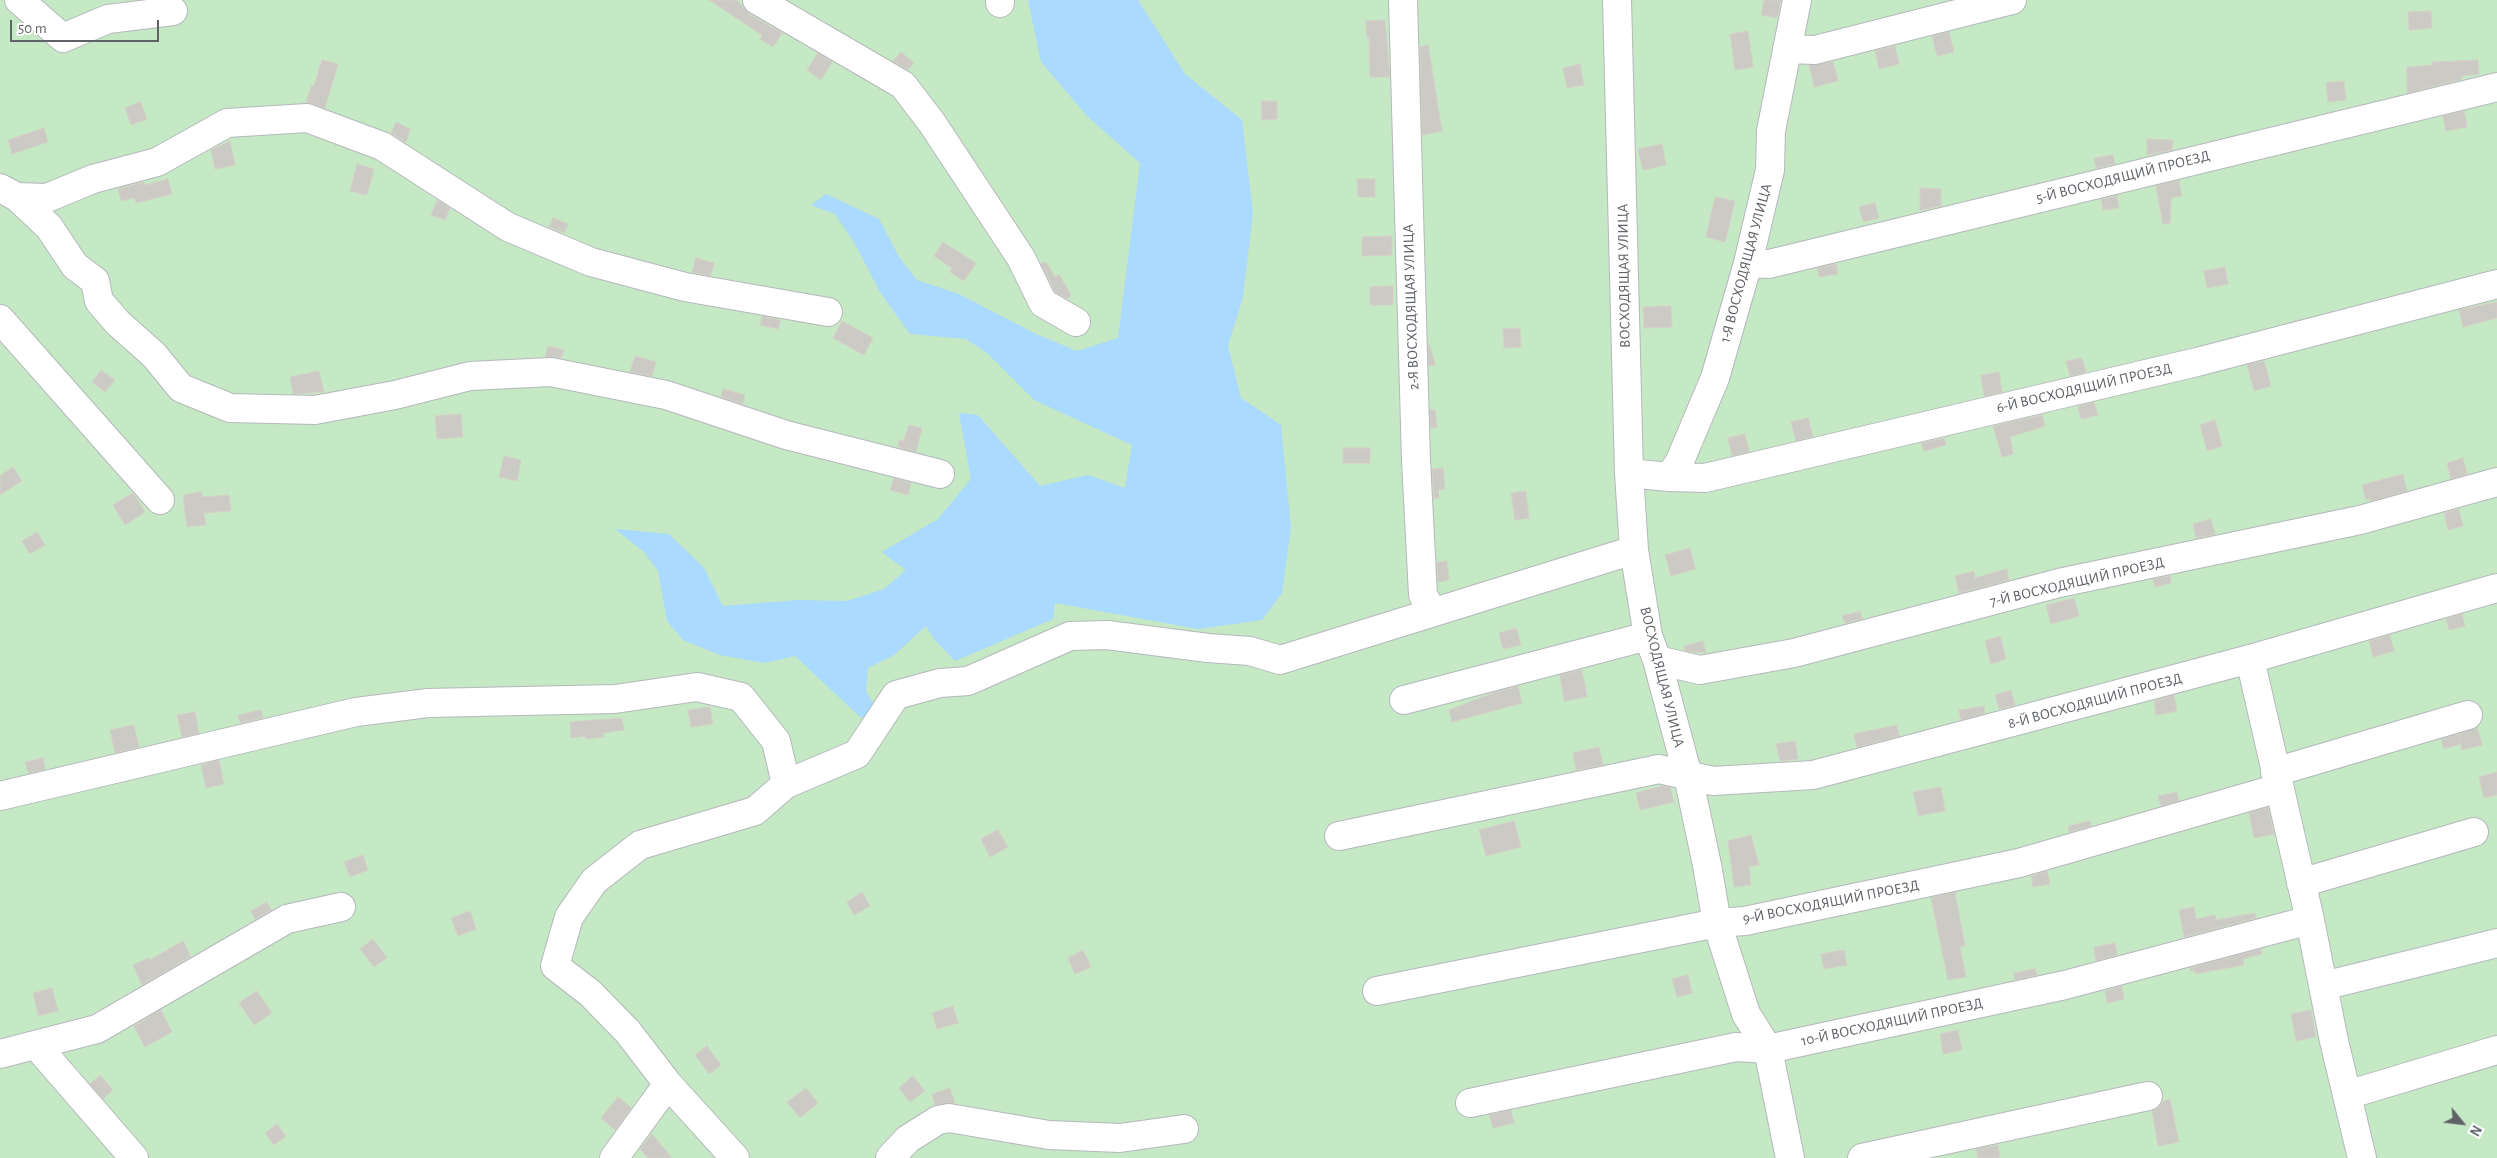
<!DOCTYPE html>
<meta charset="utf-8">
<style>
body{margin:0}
#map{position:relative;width:2497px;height:1158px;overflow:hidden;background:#f1efe8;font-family:"Alegreya Sans",sans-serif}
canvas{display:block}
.north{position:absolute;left:2437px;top:1098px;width:50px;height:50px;-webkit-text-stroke:4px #fff;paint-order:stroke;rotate:119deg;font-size:14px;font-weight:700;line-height:20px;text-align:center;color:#5f6368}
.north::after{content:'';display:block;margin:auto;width:18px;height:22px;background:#5f6368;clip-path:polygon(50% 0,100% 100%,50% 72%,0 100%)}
.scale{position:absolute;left:10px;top:20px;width:149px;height:22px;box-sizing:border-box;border:2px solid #5f6368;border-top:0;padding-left:6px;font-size:15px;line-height:18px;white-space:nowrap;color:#5f6368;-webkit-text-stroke:4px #fff;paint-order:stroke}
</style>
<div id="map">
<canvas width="2497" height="1158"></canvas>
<div class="north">N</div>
<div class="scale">50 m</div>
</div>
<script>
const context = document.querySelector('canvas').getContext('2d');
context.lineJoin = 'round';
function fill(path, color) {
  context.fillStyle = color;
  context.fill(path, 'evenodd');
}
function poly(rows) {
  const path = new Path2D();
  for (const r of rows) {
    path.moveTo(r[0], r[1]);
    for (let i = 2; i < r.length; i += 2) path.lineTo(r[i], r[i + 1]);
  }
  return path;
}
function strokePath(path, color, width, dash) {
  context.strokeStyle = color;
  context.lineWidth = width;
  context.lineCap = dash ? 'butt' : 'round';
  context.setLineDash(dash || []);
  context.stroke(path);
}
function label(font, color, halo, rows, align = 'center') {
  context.font = font + ' "Alegreya Sans",sans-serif';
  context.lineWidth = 4;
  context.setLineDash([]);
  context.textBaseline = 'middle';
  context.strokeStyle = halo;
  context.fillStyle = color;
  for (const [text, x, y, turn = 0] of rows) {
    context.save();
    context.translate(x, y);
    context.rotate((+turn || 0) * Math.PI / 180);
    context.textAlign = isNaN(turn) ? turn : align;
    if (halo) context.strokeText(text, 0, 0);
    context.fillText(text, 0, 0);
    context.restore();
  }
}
fill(poly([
 [0,0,2497,0,2497,1158,0,1158]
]), '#c5e8c5');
fill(poly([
 [1028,0,1138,0,1185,74,1242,120,1253,213,1243,297,1228,346,1241,398,1281,425,1291,527,1282,593,1262,620,1198,629,1055,603,1053,619,955,661,934,639,926,626,894,655,868,668,866,692,877,709,861,718,795,656,764,663,720,655,683,640,667,621,658,571,644,552,615,529,669,534,704,568,723,606,798,600,847,601,884,589,906,570,882,552,938,519,971,479,959,413,978,415,1040,486,1088,475,1125,488,1132,445,1034,400,987,353,966,339,910,334,880,292,855,244,835,214,811,205,826,194,879,219,899,257,917,280,959,294,1036,334,1077,351,1118,338,1140,163,1087,116,1041,62]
]), '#aadaff');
const building = poly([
 [709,0,737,0,749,14,782,33,773,47,760,39,762,35,709,0],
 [1764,0,1781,0,1777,18,1761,15,1764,0],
 [2431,11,2432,28,2409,30,2408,12,2431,11],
 [1385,20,1390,77,1370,77,1369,37,1367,37,1366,21,1385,20],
 [1748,31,1753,67,1735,70,1730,34,1748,31],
 [1949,32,1954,52,1937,56,1932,36,1949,32],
 [1428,45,1442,131,1422,135,1420,47,1428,45],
 [1895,46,1899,64,1879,69,1875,51,1895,46],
 [901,52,914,63,908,70,893,61,901,52],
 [818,53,832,62,821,80,807,70,818,53],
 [322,60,338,64,325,108,306,102,312,85,314,86,322,60],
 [2478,60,2479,74,2462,76,2462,79,2407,93,2407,67,2433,65,2432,62,2478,60],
 [1833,62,1838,81,1814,87,1809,65,1833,62],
 [1580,64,1584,85,1567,88,1563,68,1580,64],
 [2344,81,2346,100,2328,102,2326,83,2344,81],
 [1261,101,1277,101,1277,119,1262,120,1261,101],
 [140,102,147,119,131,125,125,108,140,102],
 [2464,111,2467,127,2446,131,2443,116,2464,111],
 [396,122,410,129,406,143,391,133,396,122],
 [44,128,48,142,12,154,8,140,44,128],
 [2147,139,2173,140,2172,150,2147,155,2147,139],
 [230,141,235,165,215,169,211,150,230,141],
 [1662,144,1666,165,1643,170,1638,149,1662,144],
 [2113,155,2115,164,2096,168,2094,158,2113,155],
 [357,164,374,169,367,195,350,191,357,164],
 [168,179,172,194,136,203,135,198,121,201,118,189,144,182,145,185,168,179],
 [1357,179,1375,179,1375,197,1358,197,1357,179],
 [2179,180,2182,196,2171,198,2170,223,2163,224,2156,186,2179,180],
 [1920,188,1941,189,1941,206,1920,210,1920,188],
 [2117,196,2119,208,2103,210,2101,199,2117,196],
 [1715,197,1735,201,1725,242,1706,237,1715,197],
 [437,200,450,208,445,220,431,215,437,200],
 [1875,203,1879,218,1863,222,1859,207,1875,203],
 [553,218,568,224,564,233,549,227,553,218],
 [1392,236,1392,255,1362,256,1362,237,1392,236],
 [943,242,976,263,964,281,950,272,952,268,934,256,943,242],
 [696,258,714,263,710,276,692,272,696,258],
 [1046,262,1055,277,1059,274,1071,295,1068,299,1055,292,1041,264,1046,262],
 [1836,264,1838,274,1819,277,1817,268,1836,264],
 [2225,267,2228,284,2207,288,2204,271,2225,267],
 [1393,286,1393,305,1370,305,1370,287,1393,286],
 [2497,302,2497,318,2463,327,2459,310,2497,302],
 [1671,306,1672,327,1644,328,1643,307,1671,306],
 [762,316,781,320,778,329,760,325,762,316],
 [842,321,873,338,864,355,833,338,842,321],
 [1520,328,1521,347,1504,348,1503,329,1520,328],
 [1430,345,1435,365,1429,366,1428,346,1430,345],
 [548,346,564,350,561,358,545,357,548,346],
 [635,356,656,362,652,376,630,372,635,356],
 [2082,358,2086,372,2070,376,2066,361,2082,358],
 [2264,361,2271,386,2254,391,2247,365,2264,361],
 [101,370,115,380,105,392,92,382,101,370],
 [319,371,324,392,293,394,290,377,319,371],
 [1999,372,2002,392,1984,396,1981,375,1999,372],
 [723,389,745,395,743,404,721,397,723,389],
 [2094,402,2098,415,2081,419,2078,406,2094,402],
 [1430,410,1435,410,1437,427,1431,428,1430,410],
 [461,414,463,437,437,439,435,416,461,414],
 [2042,415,2045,426,2010,437,2013,454,2002,457,1993,426,2042,415],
 [1808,418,1813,437,1796,441,1791,422,1808,418],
 [2215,420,2222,446,2207,451,2200,425,2215,420],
 [909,425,922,428,916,452,898,447,899,440,904,441,909,425],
 [1745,434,1749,452,1732,456,1728,438,1745,434],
 [1944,438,1946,445,1924,451,1921,443,1944,438],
 [1343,448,1370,448,1370,463,1343,463,1343,448],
 [504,456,521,460,517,481,499,477,504,456],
 [2463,458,2467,474,2451,479,2447,463,2463,458],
 [13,467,22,481,0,495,0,476,13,467],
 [1443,468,1445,489,1438,490,1439,498,1434,499,1432,469,1443,468],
 [2403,474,2407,491,2371,501,2370,499,2366,500,2362,485,2403,474],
 [894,478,911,483,908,495,890,490,894,478],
 [1526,491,1529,518,1515,520,1511,493,1526,491],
 [202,492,202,497,229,495,231,511,204,513,206,525,187,527,183,495,202,492],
 [133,493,145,512,125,525,113,505,133,493],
 [2459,509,2463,526,2448,530,2444,513,2459,509],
 [2211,519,2215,534,2196,538,2193,524,2211,519],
 [37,532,45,545,30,554,22,541,37,532],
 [1690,548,1695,569,1671,576,1665,555,1690,548],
 [1447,561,1449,580,1438,582,1437,562,1447,561],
 [2007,569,2009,580,1959,593,1955,576,1974,571,1975,578,2007,569],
 [2170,576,2171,583,2155,587,2153,579,2170,576],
 [2074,598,2079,616,2051,624,2046,605,2074,598],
 [1860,611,1862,619,1845,623,1842,616,1860,611],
 [2462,614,2465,626,2449,630,2446,619,2462,614],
 [1516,628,1521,645,1503,649,1499,633,1516,628],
 [2390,635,2394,651,2373,657,2369,641,2390,635],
 [2000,636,2006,659,1991,664,1985,641,2000,636],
 [1703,641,1706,653,1685,651,1684,646,1703,641],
 [1582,670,1587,697,1564,701,1560,675,1582,670],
 [1518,686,1522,703,1452,722,1449,710,1493,693,1518,686],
 [2011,690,2015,705,1999,709,1995,695,2011,690],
 [2174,695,2177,711,2156,715,2154,701,2174,695],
 [1984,706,1985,713,1961,720,1959,710,1984,706],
 [710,707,713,724,691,727,688,710,710,707],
 [261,710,263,718,240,723,238,715,261,710],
 [195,712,199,733,182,737,177,715,195,712],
 [622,718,624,730,603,733,604,737,586,739,585,736,571,738,570,722,622,718],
 [134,725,139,747,115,753,110,730,134,725],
 [1897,725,1899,736,1857,747,1854,734,1897,725],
 [2477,727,2482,745,2462,750,2458,734,2477,727],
 [2458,734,2461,744,2444,749,2441,739,2458,734],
 [1795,741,1798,759,1780,761,1776,744,1795,741],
 [1599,747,1603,765,1576,770,1573,753,1599,747],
 [43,758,45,769,28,773,25,762,43,758],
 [219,760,224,784,206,788,201,765,219,760],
 [2497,772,2497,795,2484,798,2479,777,2497,772],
 [1662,786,1670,787,1674,802,1640,810,1636,793,1662,786],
 [1941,787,1945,811,1918,816,1913,792,1941,787],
 [2177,792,2179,801,2161,806,2158,796,2177,792],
 [2268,807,2274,834,2254,838,2249,813,2268,807],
 [1514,821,1521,847,1486,856,1479,830,1514,821],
 [2090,821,2091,826,2069,832,2068,826,2090,821],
 [998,830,1008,847,990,857,981,839,998,830],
 [1751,835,1759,865,1749,866,1751,885,1734,887,1728,841,1751,835],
 [363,855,368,870,350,877,344,862,363,855],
 [2047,871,2050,884,2033,887,2031,876,2047,871],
 [862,892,870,906,854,915,847,902,862,892],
 [1955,892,1965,946,1960,946,1966,977,1948,980,1931,898,1955,892],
 [267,902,271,910,255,919,251,911,267,902],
 [2194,907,2196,919,2215,915,2216,920,2255,913,2256,918,2184,937,2179,910,2194,907],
 [470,911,476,929,458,936,451,918,470,911],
 [373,939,387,958,374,967,360,949,373,939],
 [183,941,191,956,142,985,133,965,149,958,150,960,183,941],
 [2115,943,2117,955,2096,961,2094,947,2115,943],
 [2261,949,2262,954,2243,959,2244,965,2195,974,2195,971,2190,971,2190,968,2261,949],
 [1083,950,1091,967,1075,974,1068,958,1083,950],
 [1844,950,1847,965,1824,969,1821,954,1844,950],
 [2035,969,2037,975,2015,980,2014,973,2035,969],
 [1688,975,1692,993,1677,997,1672,979,1688,975],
 [2122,986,2124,999,2107,1003,2105,991,2122,986],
 [52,988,58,1011,38,1016,33,993,52,988],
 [257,991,272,1013,254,1025,239,1003,257,991],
 [953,1006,958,1023,937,1029,932,1013,953,1006],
 [161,1010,172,1032,145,1047,134,1026,161,1010],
 [2311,1010,2316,1037,2296,1041,2291,1014,2311,1010],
 [1958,1030,1962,1050,1943,1054,1940,1034,1958,1030],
 [707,1046,721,1065,709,1074,695,1055,707,1046],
 [100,1075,113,1090,103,1099,90,1084,100,1075],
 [913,1076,925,1091,910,1102,899,1088,913,1076],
 [806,1088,818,1103,800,1118,787,1102,806,1088],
 [950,1088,955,1103,935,1105,932,1094,950,1088],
 [618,1097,631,1108,615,1130,601,1118,618,1097],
 [2170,1099,2179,1142,2158,1146,2152,1111,2159,1107,2163,1101,2170,1099],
 [1511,1110,1514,1123,1493,1128,1489,1115,1511,1110],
 [277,1124,286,1136,274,1145,265,1133,277,1124],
 [652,1134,672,1158,648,1158,640,1149,652,1134],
 [1998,1145,2000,1158,1978,1158,1976,1149,1998,1145]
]);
fill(building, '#cccac5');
strokePath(building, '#d6d1c6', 1);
const minor = poly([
 [19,0,63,38,108,19,173,11],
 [757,0,903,85,932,123,1021,258,1043,303,1076,322],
 [1000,0,1000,3],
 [1403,0,1416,460,1423,595,1433,612],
 [1617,0,1629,473,1634,550,1648,636,1657,660,1688,776,1707,865,1717,923,1746,1014,1768,1049,1790,1158],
 [1787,49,1815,50,2012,0],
 [0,188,17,197,47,198,93,179,157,162,227,123,307,118,382,146,508,227,591,262,685,287,828,312],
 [17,197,49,227,75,266,95,281,99,301,118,323,154,355,181,388,230,408,315,410,395,395,470,376,551,372,666,395,786,435,940,474],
 [1748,263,1769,264,2497,87],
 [0,319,160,500],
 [1629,473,1669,477,1679,463,1715,378,1748,263,1770,170,1771,131,1797,0],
 [1669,477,1705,478,2197,362,2497,284],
 [2250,659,2310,920,2334,1041,2362,1158],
 [1657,660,1700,670,1794,653,2059,583,2360,520,2497,482],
 [1404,700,1648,636],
 [2275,772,2468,715],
 [0,796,356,712,428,703,615,699,697,687,741,697,776,741,786,784],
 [1339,836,1659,769,1713,781,1813,775,2250,659,2497,588],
 [2301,883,2474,832],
 [2323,986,2497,943],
 [1377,991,1717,923,1745,921,2019,863,2279,788],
 [36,1045,134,1158],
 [0,1054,97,1029,287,919,341,907],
 [2347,1095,2497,1050],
 [1470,1103,1736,1047,1768,1049,2065,985,2310,920],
 [614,1158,668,1084],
 [735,1158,668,1084,628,1032,590,993,555,966,569,917,594,881,640,845,755,811,786,784,857,754,896,695,940,683,968,681,1070,636,1107,635,1208,648,1250,651,1280,660,1634,550],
 [890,1158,908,1139,938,1120,949,1118,1049,1135,1120,1138,1184,1129],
 [1862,1158,2148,1096]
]);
strokePath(minor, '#b5b8bc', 30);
strokePath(minor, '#fff', 28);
label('15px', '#5f6368', '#fff', [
 ["5-Й ВОСХОДЯЩИЙ ПРОЕЗД",2123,177,-14],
 ["1-Я ВОСХОДЯЩАЯ УЛИЦА",1746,263,-75],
 ["ВОСХОДЯЩАЯ УЛИЦА",1624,276,-91],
 ["2-Я ВОСХОДЯЩАЯ УЛИЦА",1411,307,-92],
 ["6-Й ВОСХОДЯЩИЙ ПРОЕЗД",2084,388,-13],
 ["7-Й ВОСХОДЯЩИЙ ПРОЕЗД",2077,582,-13],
 ["ВОСХОДЯЩАЯ УЛИЦА",1662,677,76],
 ["8-Й ВОСХОДЯЩИЙ ПРОЕЗД",2095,701,-15],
 ["9-Й ВОСХОДЯЩИЙ ПРОЕЗД",1831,902,-11],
 ["10-Й ВОСХОДЯЩИЙ ПРОЕЗД",1892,1022,-12]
]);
</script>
